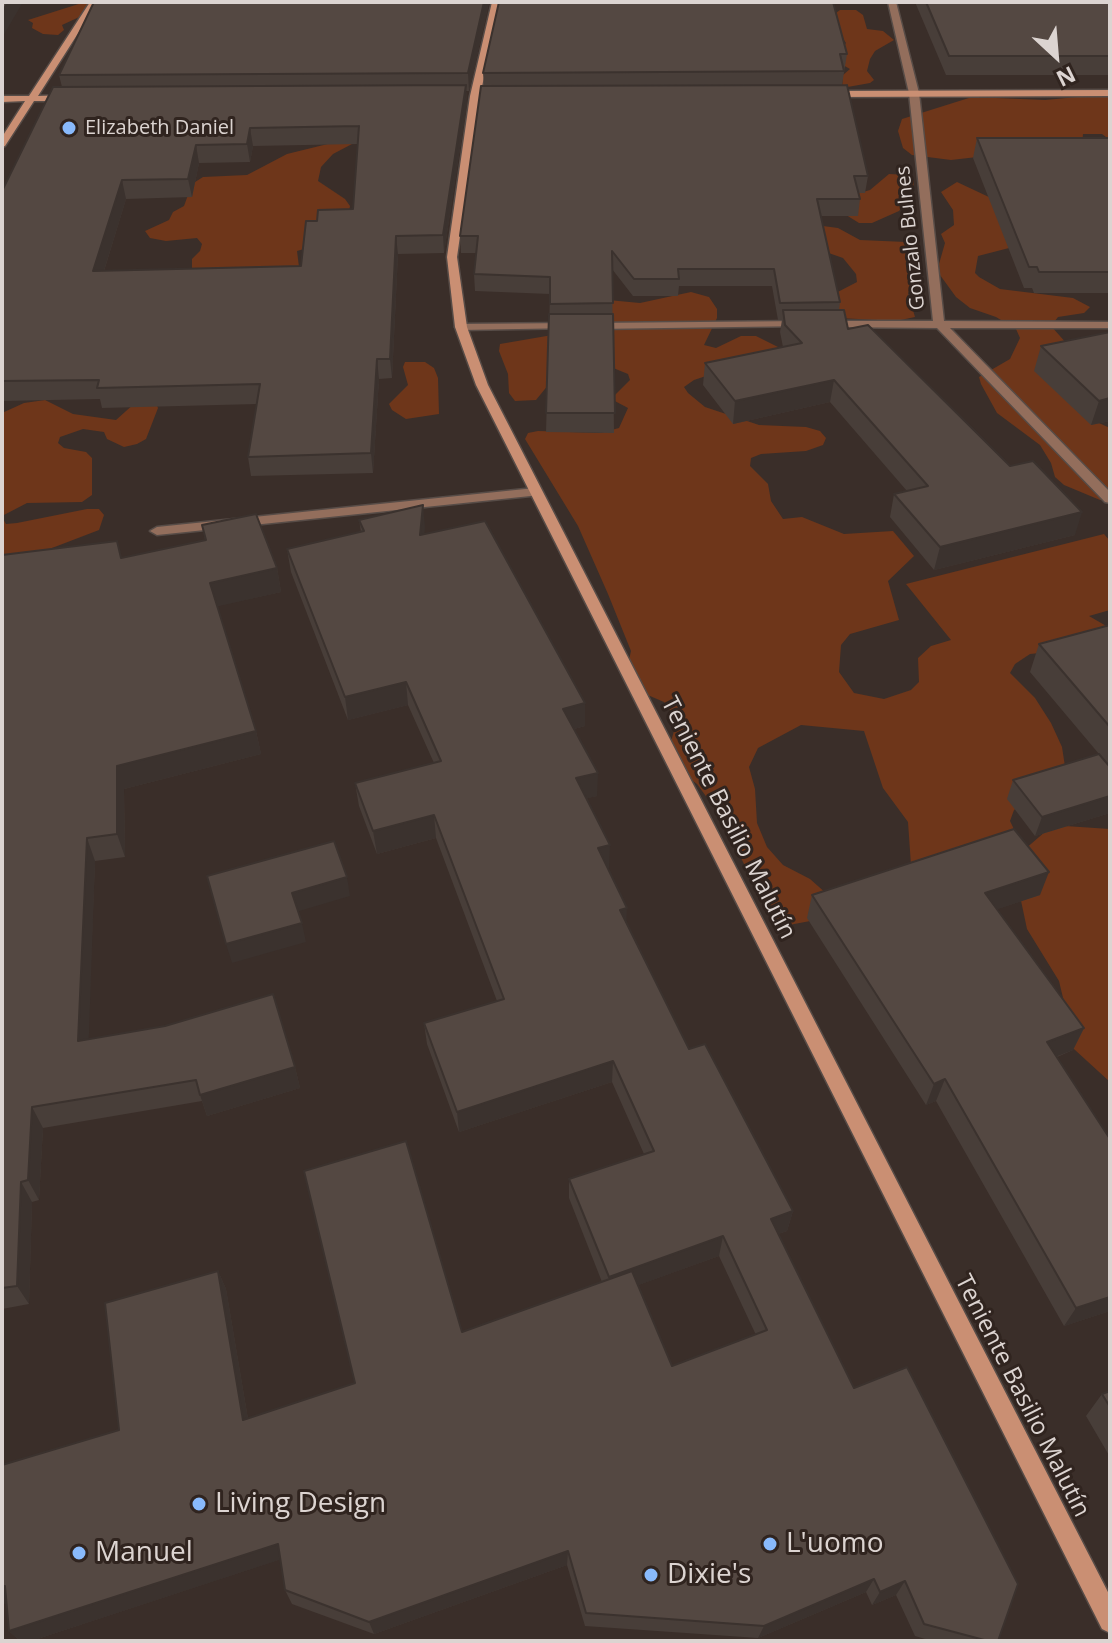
<!DOCTYPE html>
<meta charset="utf-8">
<style>
body{margin:0}
#map{position:relative;width:1112px;height:1643px;overflow:hidden;background:#3a2e29;font-family:"Open Sans",sans-serif}
canvas{display:block}
.frame{position:absolute;inset:0;border:4px solid #dcd4d1;pointer-events:none}
.north{position:absolute;left:1016px;top:16px;width:80px;height:80px;-webkit-text-stroke:6px #30241f;paint-order:stroke;rotate:154deg;font-size:22px;font-weight:700;line-height:32px;text-align:center;color:#dcd4d1}
.north::after{content:'';display:block;margin:auto;width:28px;height:36px;background:#dcd4d1;clip-path:polygon(50% 0,100% 100%,50% 72%,0 100%)}
</style>
<div id="map">
<canvas width="1112" height="1643"></canvas>
<div class="frame"></div>
<div class="north">N</div>
</div>
<script>
const context = document.querySelector('canvas').getContext('2d');
context.lineJoin = 'round';
function fill(path, color) {
  context.fillStyle = color;
  context.fill(path, 'evenodd');
}
function poly(rows) {
  const path = new Path2D();
  for (const r of rows) {
    path.moveTo(r[0], r[1]);
    for (let i = 2; i < r.length; i += 2) path.lineTo(r[i], r[i + 1]);
  }
  return path;
}
function strokePath(path, color, width, dash) {
  context.strokeStyle = color;
  context.lineWidth = width;
  context.lineCap = dash ? 'butt' : 'round';
  context.setLineDash(dash || []);
  context.stroke(path);
}
function label(font, color, halo, rows, align = 'center') {
  context.font = font + ' "Open Sans",sans-serif';
  context.lineWidth = 6;
  context.setLineDash([]);
  context.textBaseline = 'middle';
  context.strokeStyle = halo;
  context.fillStyle = color;
  for (const [text, x, y, turn = 0] of rows) {
    context.save();
    context.translate(x, y);
    context.rotate((+turn || 0) * Math.PI / 180);
    context.textAlign = isNaN(turn) ? turn : align;
    if (halo) context.strokeText(text, 0, 0);
    context.fillText(text, 0, 0);
    context.restore();
  }
}
fill(poly([
 [85,2,95,5,88,13,62,25,64,30,58,35,43,34,32,28,33,23,28,20],
 [840,10,856,10,863,15,867,29,883,31,894,40,875,51,870,59,867,71,874,80,870,83,842,88,843,75,850,69,834,60,846,43,829,18],
 [1110,94,1110,140,1102,134,1083,134,1082,145,951,160,912,155,903,148,898,131,902,119,972,97,1045,100],
 [348,139,352,144,333,154,321,167,318,181,345,199,350,206,348,216,311,247,297,251,299,267,203,276,192,268,192,259,200,251,202,244,197,238,166,241,150,238,145,231,169,220,173,212,184,206,192,184,203,177,247,175,287,154],
 [889,174,909,175,914,181,912,195,899,211,872,223,859,223,843,213,849,196,870,190],
 [957,182,991,198,1009,248,978,256,975,273,979,277,1000,289,1073,298,1090,307,1084,313,1058,317,1051,326,1068,345,1090,419,1110,428,1110,500,1100,500,1064,485,1055,477,1051,463,1040,445,997,413,981,384,979,377,1010,359,1020,338,1016,329,996,317,970,308,956,297,940,275,939,264,945,243,941,234,954,225,953,210,941,192],
 [823,226,838,228,860,240,906,242,911,253,907,262,908,275,914,284,908,293,915,317,896,321,839,318,830,296,857,282,856,274,843,258,817,249,801,233],
 [691,292,709,297,717,309,717,318,704,345,716,348,741,336,756,336,784,350,694,380,684,387,688,393,705,407,759,425,806,427,820,431,826,438,823,445,806,451,761,454,751,458,750,466,768,484,771,501,783,519,802,517,844,534,893,531,914,556,888,581,899,620,850,634,841,645,839,672,854,693,884,699,911,690,919,682,918,658,931,646,951,640,906,584,1104,534,1110,541,1110,610,1089,616,1108,627,1049,652,1030,654,1015,664,1010,673,1035,698,1051,723,1062,747,1066,773,1014,810,1010,821,1024,850,1046,831,1065,826,1110,829,1110,1082,1063,1039,1064,1002,1059,981,1027,929,1016,877,911,865,908,822,883,788,864,731,801,725,758,748,749,767,755,789,757,823,767,847,783,865,810,879,836,902,826,918,789,925,777,922,769,901,748,872,719,814,697,784,674,767,667,756,677,720,664,702,636,690,626,674,631,651,608,594,578,526,525,439,528,433,538,431,600,433,619,428,628,408,611,399,630,380,628,374,601,363,549,384,536,400,515,401,509,393,508,374,499,351,500,344,564,333,608,300,640,303],
 [405,362,425,362,434,368,438,378,439,414,406,419,392,410,389,404,408,385,403,367],
 [45,400,73,414,116,420,135,403,155,401,158,408,146,439,137,444,124,447,107,439,104,432,83,429,60,437,58,443,64,448,86,452,92,458,92,495,82,502,27,503,2,516,2,413,24,403],
 [87,509,99,509,104,515,99,530,52,548,51,554,2,584,2,517,6,524,17,523]
]), '#6e361a');
const street = poly([
 [888,2,896,2,919,93,944,321,1110,322,1110,328,950,328,1110,492,1110,503,1105,502,937,328,826,327,820,324,826,321,933,321,909,93,888,2],
 [803,321,809,324,807,326,594,329,588,326,594,323,803,321],
 [571,323,577,326,575,328,461,330,455,327,461,324,571,323],
 [535,488,540,489,540,495,157,535,150,531,157,527,535,488]
]);
const secondary = poly([
 [90,2,98,2,38,96,68,95,73,98,68,101,34,101,5,146,2,147,2,137,25,101,2,102,2,96,29,96,90,2],
 [492,2,500,2,480,96,457,257,467,327,488,385,1110,1596,1110,1633,1102,1629,476,385,455,327,447,257,470,96,492,2],
 [1110,90,1110,96,828,97,823,94,828,91,1110,90]
]);
strokePath(street, '#574c47', 3);
strokePath(secondary, '#574c47', 3);
fill(street, '#936e5c');
fill(secondary, '#ca8f73');
fill(poly([
 [94,2,489,2,469,91,466,91,467,102,444,253,398,254,392,378,379,379,373,473,251,476,248,457,257,404,102,408,100,399,2,401,2,191,62,87,59,75],
 [358,144,353,209,301,266,104,271,126,199,192,197,199,163,250,162,253,146],
 [915,2,1110,2,1110,75,946,75],
 [847,54,842,85,868,176,865,193,859,193,860,199,858,216,820,216,840,302,839,310,848,329,1075,535,934,570,890,517,894,494,907,491,830,402,733,424,703,385,705,363,783,347,780,332,782,320,778,320,772,286,679,286,678,296,633,296,612,269,614,433,546,432,550,294,475,291,474,274,476,253,461,253,460,236,484,86,483,73],
 [977,138,1110,138,1110,293,1034,293,1032,288,1024,288,973,158],
 [1110,332,1110,421,1091,425,1034,371,1041,346],
 [423,505,424,534,585,726,574,729,597,796,587,798,609,868,608,868,627,923,689,1049,793,1211,787,1231,778,1234,854,1388,998,1641,932,1641,915,1636,896,1595,872,1605,866,1592,758,1638,585,1626,567,1565,374,1634,292,1604,285,1590,281,1559,31,1641,20,1641,9,1631,6,1603,119,1430,218,1271,226,1289,248,1419,355,1383,462,1332,602,1282,569,1198,569,1179,644,1154,612,1082,459,1132,427,1044,424,1023,497,1001,436,838,377,854,359,806,355,783,434,763,408,705,348,720,291,572,287,549,361,532,359,520],
 [719,1256,756,1335,672,1366,638,1285],
 [202,525,277,568,281,592,217,606,256,731,261,754,124,789,125,857,95,861,88,1039,295,1067,300,1088,207,1116,202,1101,43,1128,39,1200,32,1202,29,1304,2,1309,2,555,122,558,205,540],
 [1110,625,1110,813,1035,836,1007,799,1013,780,1099,754,1030,672,1039,644],
 [812,895,1040,895,997,909,1084,1028,1073,1050,1057,1057,1110,1139,1110,1311,1064,1326,936,1101,926,1105,807,918],
 [1110,1391,1110,1457,1086,1416,1102,1394]
]), '#483e39');
fill(poly([
 [8,2,23,2,2,38,2,12],
 [484,2,489,2,469,91,468,73],
 [466,85,467,102,444,253,443,235],
 [250,128,253,146,250,162,247,144],
 [196,145,199,163,192,197,188,179],
 [122,180,126,199,98,290,93,271],
 [396,236,398,254,392,378,390,359],
 [377,359,379,379,373,473,371,453],
 [834,380,830,402,733,424,735,401],
 [1110,398,1110,421,1091,425,1099,401],
 [423,505,425,528,422,559,420,535],
 [1082,512,1075,535,934,570,940,547],
 [277,568,281,592,215,607,210,583],
 [406,682,408,705,348,720,345,697],
 [585,703,585,726,563,732,563,709],
 [256,731,261,754,124,789,125,857,117,834,117,766],
 [598,773,597,796,576,801,576,778],
 [1110,796,1110,813,1035,836,1042,817],
 [434,815,436,838,377,854,373,831],
 [87,838,95,861,88,1062,78,1041],
 [610,845,609,868,597,871,598,848],
 [1049,872,1040,895,977,916,985,893],
 [347,877,350,896,296,912,292,893],
 [627,908,626,930,620,910],
 [302,923,306,942,232,963,226,944],
 [1084,1028,1073,1050,1037,1064,1047,1042],
 [613,1061,612,1082,459,1132,457,1112],
 [295,1067,300,1088,207,1116,200,1095],
 [945,1079,936,1101,926,1105,934,1084],
 [32,1107,43,1128,39,1200,28,1180],
 [21,1182,32,1202,29,1304,17,1286],
 [793,1211,787,1231,766,1238,771,1219],
 [723,1236,719,1256,608,1296,609,1277],
 [218,1271,226,1289,251,1437,243,1420],
 [1110,1297,1110,1311,1064,1326,1076,1308],
 [278,1544,285,1558,31,1641,20,1641,9,1631],
 [568,1551,567,1565,374,1634,369,1622],
 [874,1579,866,1592,758,1638,764,1626],
 [905,1581,896,1595,872,1605,880,1592],
 [5,1586,19,1599,2,1605,2,1587]
]), '#3b322e');
const building = poly([
 [2,2,8,2,2,12,2,2],
 [94,2,484,2,468,73,59,75,94,2],
 [499,2,833,2,847,54,840,54,844,71,483,73,499,2],
 [926,2,1110,2,1110,56,949,56,926,2],
 [466,85,443,235,396,236,390,359,377,359,371,453,248,457,260,384,97,388,99,380,2,381,2,191,53,87,466,85],
 [359,126,353,209,318,210,317,221,306,221,301,266,93,271,122,180,188,179,196,145,247,144,250,128,359,126],
 [847,85,868,176,854,176,860,199,817,199,840,302,780,303,774,269,678,269,679,279,634,279,612,251,613,303,550,304,550,277,474,274,478,236,460,236,481,86,847,85],
 [977,138,1110,138,1110,272,1039,272,1037,267,1029,267,977,138],
 [783,310,844,310,848,329,868,325,1010,466,1033,461,1082,512,940,547,894,494,928,486,834,380,735,401,705,363,802,343,785,325,783,310],
 [549,314,613,314,615,413,546,413,549,314],
 [1110,332,1110,398,1099,401,1041,346,1110,332],
 [423,505,420,535,485,521,585,703,563,709,598,773,576,778,610,845,598,848,627,908,620,910,689,1049,705,1044,793,1211,771,1219,854,1388,907,1367,1018,1584,998,1641,988,1641,924,1624,905,1581,880,1592,874,1579,764,1626,586,1613,568,1551,369,1622,285,1590,278,1544,9,1631,5,1586,2,1587,2,1465,119,1430,105,1303,218,1271,243,1420,355,1383,304,1171,406,1141,462,1332,632,1271,672,1366,767,1330,723,1236,609,1277,569,1179,654,1151,613,1061,457,1112,424,1023,504,999,434,815,373,831,355,783,441,761,406,682,345,697,287,549,364,531,359,520,423,505],
 [256,514,277,568,210,583,256,731,117,766,117,834,87,838,78,1041,165,1026,273,994,295,1067,200,1095,196,1080,32,1107,28,1180,21,1182,17,1286,2,1288,2,555,117,541,121,558,206,540,202,525,256,514],
 [1110,625,1110,727,1039,644,1110,625],
 [1099,754,1110,767,1110,796,1042,817,1013,780,1099,754],
 [1014,829,1049,872,985,893,1084,1028,1047,1042,1110,1139,1110,1297,1076,1308,945,1079,934,1084,812,895,1014,829],
 [334,841,347,877,292,893,302,923,226,944,207,876,334,841],
 [1110,1391,1110,1407,1102,1394,1110,1391]
]);
fill(building, '#544842');
strokePath(building, '#3b322e', 2);
for (const [x, y, r, color] of [
 [69,128,8,"#89bafc"],
 [199,1504,8,"#89bafc"],
 [770,1544,8,"#89bafc"],
 [79,1553,8,"#89bafc"],
 [651,1575,8,"#89bafc"]
]) {
  const dot = new Path2D();
  dot.arc(x, y, r, 0, 2 * Math.PI);
  context.fillStyle = color;
  context.fill(dot);
  strokePath(dot, '#30241f', 3);
}
label('20px', '#dcd4d1', '#30241f', [
 ["Elizabeth Daniel",85,128]
], 'left');
label('20px', '#dcd4d1', '#30241f', [
 ["Gonzalo Bulnes",911,238,-96]
]);
label('24px', '#dcd4d1', '#30241f', [
 ["Teniente Basilio Malutín",728,818,63],
 ["Teniente Basilio Malutín",1022,1396,63]
]);
label('28px', '#dcd4d1', '#30241f', [
 ["Living Design",215,1504],
 ["L'uomo",786,1544],
 ["Manuel",95,1553],
 ["Dixie's",667,1575]
], 'left');
</script>
